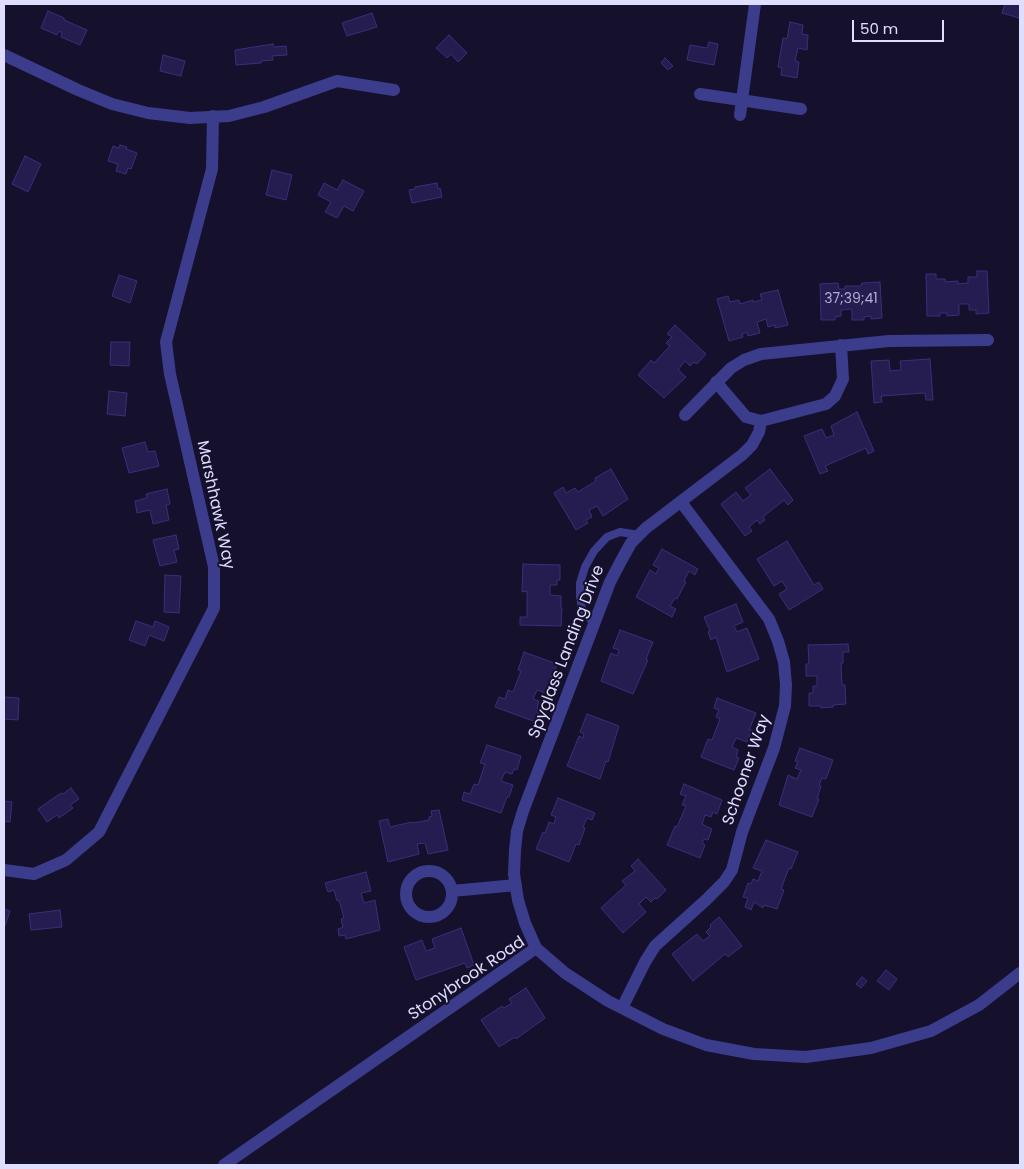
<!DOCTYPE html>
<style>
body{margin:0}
#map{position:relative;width:1024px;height:1169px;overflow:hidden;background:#15112d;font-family:Poppins,sans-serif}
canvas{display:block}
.frame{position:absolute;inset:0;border:5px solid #e0deff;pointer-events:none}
.scale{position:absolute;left:852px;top:20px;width:92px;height:22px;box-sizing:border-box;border:2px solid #e0deff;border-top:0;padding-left:6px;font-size:15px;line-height:18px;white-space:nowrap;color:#e0deff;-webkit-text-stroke:4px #15112d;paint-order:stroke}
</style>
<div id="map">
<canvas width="1024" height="1169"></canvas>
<div class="frame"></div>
<div class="scale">50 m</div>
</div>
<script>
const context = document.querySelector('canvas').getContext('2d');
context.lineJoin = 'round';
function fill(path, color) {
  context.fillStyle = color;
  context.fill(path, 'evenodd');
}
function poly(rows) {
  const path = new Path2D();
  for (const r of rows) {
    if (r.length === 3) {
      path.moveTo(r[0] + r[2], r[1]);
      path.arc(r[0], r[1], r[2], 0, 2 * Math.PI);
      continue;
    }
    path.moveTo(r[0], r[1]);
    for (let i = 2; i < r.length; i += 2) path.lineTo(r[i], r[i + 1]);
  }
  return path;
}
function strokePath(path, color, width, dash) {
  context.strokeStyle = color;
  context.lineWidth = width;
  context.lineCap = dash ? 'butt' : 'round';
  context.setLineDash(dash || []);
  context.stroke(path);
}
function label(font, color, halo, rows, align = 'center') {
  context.font = font + ' Poppins,sans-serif';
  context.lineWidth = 4;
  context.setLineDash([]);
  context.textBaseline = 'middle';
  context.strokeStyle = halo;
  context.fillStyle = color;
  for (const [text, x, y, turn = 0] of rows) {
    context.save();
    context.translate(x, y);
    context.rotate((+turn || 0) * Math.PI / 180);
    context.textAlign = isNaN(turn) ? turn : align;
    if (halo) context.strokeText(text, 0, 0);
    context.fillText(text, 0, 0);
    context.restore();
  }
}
const building = poly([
 [1005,4,1020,4,1019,18,1002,13,1005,4],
 [48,11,64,18,64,20,87,30,80,45,61,37,62,33,59,31,57,35,41,28,48,11],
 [372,13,377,27,347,36,342,23,372,13],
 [790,22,803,25,802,34,808,35,807,50,798,48,795,61,799,62,797,78,781,75,782,68,778,67,783,38,787,39,790,22],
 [449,35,467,53,458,62,451,54,447,58,436,48,449,35],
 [709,42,718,44,714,65,687,60,690,45,707,48,709,42],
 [273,44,274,47,286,46,287,55,272,56,273,60,261,61,261,63,236,65,235,50,273,44],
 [163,55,185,61,181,76,160,71,163,55],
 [665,58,673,66,668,70,661,63,665,58],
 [120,145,127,147,126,149,137,153,131,169,128,168,126,174,116,171,118,164,108,161,113,146,119,148,120,145],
 [25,156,41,164,28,192,12,184,25,156],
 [272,170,292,175,286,200,266,195,272,170],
 [343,180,364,191,353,211,344,206,337,218,325,212,331,202,318,195,324,183,337,190,343,180],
 [437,183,438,189,440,188,442,197,412,203,409,190,415,189,415,187,437,183],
 [977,271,987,271,989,313,976,314,976,310,969,310,969,304,959,304,959,315,947,316,947,313,940,313,940,316,927,316,926,274,936,274,936,279,945,279,946,282,958,281,958,284,968,283,968,277,977,277,977,271],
 [119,275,137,281,130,303,112,296,119,275],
 [880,282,882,318,871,319,871,316,864,317,864,320,852,320,852,309,841,310,841,316,835,317,835,320,821,320,820,284,838,283,839,289,845,289,845,286,861,286,862,283,880,282],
 [778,290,788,325,775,328,775,325,768,327,766,319,757,322,760,333,748,336,747,332,742,334,743,337,729,341,717,299,728,296,730,302,739,300,740,304,753,300,753,302,762,300,760,294,778,290],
 [675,325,706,354,697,364,694,362,690,366,685,361,678,370,686,377,664,398,638,375,651,360,654,363,670,346,666,343,672,337,667,334,675,325],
 [111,342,130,342,129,366,110,365,111,342],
 [930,359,933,400,926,400,925,393,881,396,882,402,874,403,871,361,889,360,890,371,901,370,900,361,930,359],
 [109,391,127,393,125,416,107,414,109,391],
 [857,412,874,451,868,454,866,448,825,466,828,471,820,474,804,436,822,429,826,438,834,435,831,426,857,412],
 [145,442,148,452,155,451,159,466,129,473,122,448,145,442],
 [611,469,628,499,603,516,597,506,589,510,592,517,586,520,588,523,576,530,554,493,563,487,566,493,575,488,578,492,596,481,595,478,611,469],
 [770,469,793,500,788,505,784,500,763,517,765,520,760,524,757,520,749,527,752,531,745,536,721,504,736,492,743,501,751,495,745,488,770,469],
 [167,489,170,504,166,505,169,520,153,524,150,510,137,513,135,501,147,498,146,494,167,489],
 [176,535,179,549,174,550,177,562,160,566,153,540,176,535],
 [787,541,814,585,819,582,823,589,789,610,779,594,787,589,782,581,774,586,757,559,787,541],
 [662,549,698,569,695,575,689,571,684,581,686,582,677,599,675,598,670,606,676,609,672,617,636,597,650,570,656,574,659,568,653,565,662,549],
 [523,564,560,565,560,580,557,580,557,585,550,585,550,595,561,596,561,608,562,608,561,626,520,625,520,617,527,617,527,591,522,592,523,564],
 [165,575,181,576,179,613,164,612,165,575],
 [736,604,743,622,734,626,737,632,747,628,759,659,727,672,716,637,711,640,708,632,710,631,704,617,736,604],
 [136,621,153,627,155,621,169,627,164,641,149,635,145,646,129,640,136,621],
 [620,630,653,642,646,659,648,660,633,694,601,681,611,653,617,656,619,650,613,648,620,630],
 [848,644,849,652,843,652,843,663,841,663,842,685,845,685,846,704,833,705,833,707,821,708,821,706,809,706,809,693,813,693,813,686,817,686,817,676,806,676,806,664,809,664,808,645,848,644],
 [524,652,557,664,550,681,552,682,548,694,537,690,533,699,539,701,537,708,540,710,536,722,495,707,499,697,505,699,508,690,513,692,521,671,518,670,524,652],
 [4,697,19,698,18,720,4,719,4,697],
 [717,698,756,713,749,730,752,730,747,742,736,738,732,747,738,750,736,757,739,758,734,770,701,757,708,739,712,740,720,719,716,717,719,710,714,708,717,698],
 [587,714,619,726,608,762,606,761,600,779,567,766,579,736,583,738,584,734,580,732,587,714],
 [487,745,521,756,517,770,514,769,512,774,505,772,501,781,513,785,509,797,507,797,501,813,462,800,464,792,470,794,474,784,478,785,485,764,480,763,487,745],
 [800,748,833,760,826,779,822,778,819,785,821,786,817,799,819,799,812,817,779,805,788,775,797,779,801,770,795,768,798,762,795,761,800,748],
 [684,784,722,800,717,814,713,812,711,817,705,815,702,824,712,829,708,840,704,839,702,843,705,845,700,858,667,845,675,826,677,827,686,806,682,805,686,796,680,794,684,784],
 [71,788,79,799,70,805,73,808,59,818,57,815,47,822,38,809,61,793,63,794,71,788],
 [558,798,595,813,592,820,587,818,583,827,585,828,579,845,576,844,569,862,536,849,543,832,545,833,549,822,554,824,556,817,551,815,558,798],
 [4,801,12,802,10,822,4,821,4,801],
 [439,810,448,850,428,854,425,843,417,844,419,854,388,862,379,821,388,819,390,827,412,822,413,823,429,820,429,817,432,816,431,811,439,810],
 [766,840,798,852,791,869,789,868,781,889,784,890,777,909,764,905,763,908,754,902,751,910,745,907,748,898,743,897,748,883,751,884,753,879,758,881,762,871,753,868,766,840],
 [638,859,666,890,657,899,655,898,651,902,646,897,639,904,646,912,623,933,601,908,626,885,622,881,635,871,631,866,638,859],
 [366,872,371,891,361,893,364,903,375,900,380,930,346,939,345,935,339,936,338,929,343,927,341,919,344,918,339,900,337,901,334,890,328,892,325,883,366,872],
 [4,909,10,911,5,926,4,926,4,909],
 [60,910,62,927,31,930,29,914,60,910],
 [719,917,742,946,728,957,725,954,693,981,672,954,697,934,703,941,710,936,706,932,711,927,710,925,719,917],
 [461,928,474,965,467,968,465,963,416,980,404,947,422,940,426,951,435,948,432,939,461,928],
 [886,970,897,979,889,990,877,981,886,970],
 [862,977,867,981,861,988,856,984,862,977],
 [526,988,545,1018,516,1039,515,1037,499,1047,481,1020,502,1006,504,1008,512,1003,509,999,526,988]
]);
fill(building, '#251d4f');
strokePath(building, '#3a2f7b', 1);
strokePath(poly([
 [594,623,582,610,580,595,580,583,585,567,594,551,607,537,620,532,639,535]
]), '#3c3c8d', 8);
strokePath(poly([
 [4,55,78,90,112,104,148,113,190,118,229,116,264,107,337,81,394,90],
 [700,94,801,109],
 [740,115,755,4],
 [841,345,843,379,835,396,826,404,761,421,759,432,752,445,742,455,646,528,631,543,621,561,610,582,523,811,517,831,515,850,514,874,518,900,525,923,536,948,565,973,608,1001,663,1029,706,1045,754,1054,806,1057,871,1048,931,1031,979,1005,1020,973],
 [716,382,746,417,761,421],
 [685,415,731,368,744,360,761,354,889,341,988,340],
 [4,870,34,874,66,860,99,832,214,608,214,567,170,374,166,342,212,169,213,116],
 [429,894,23],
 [452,891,516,885],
 [622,1008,645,962,655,946,706,900,724,882,732,870,742,832,774,748,785,706,786,685,784,662,778,641,769,619,681,502],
 [224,1165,536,948]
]), '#3c3c8d', 12);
label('14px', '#b1aed3', null, [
 ["37;39;41",851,299]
]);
label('16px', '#e0deff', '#15112d', [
 ["Marshhawk Way",215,505,78],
 ["Spyglass Landing Drive",567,652,-69],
 ["Schooner Way",747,770,-71],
 ["Stonybrook Road",467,979,-34]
]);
</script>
